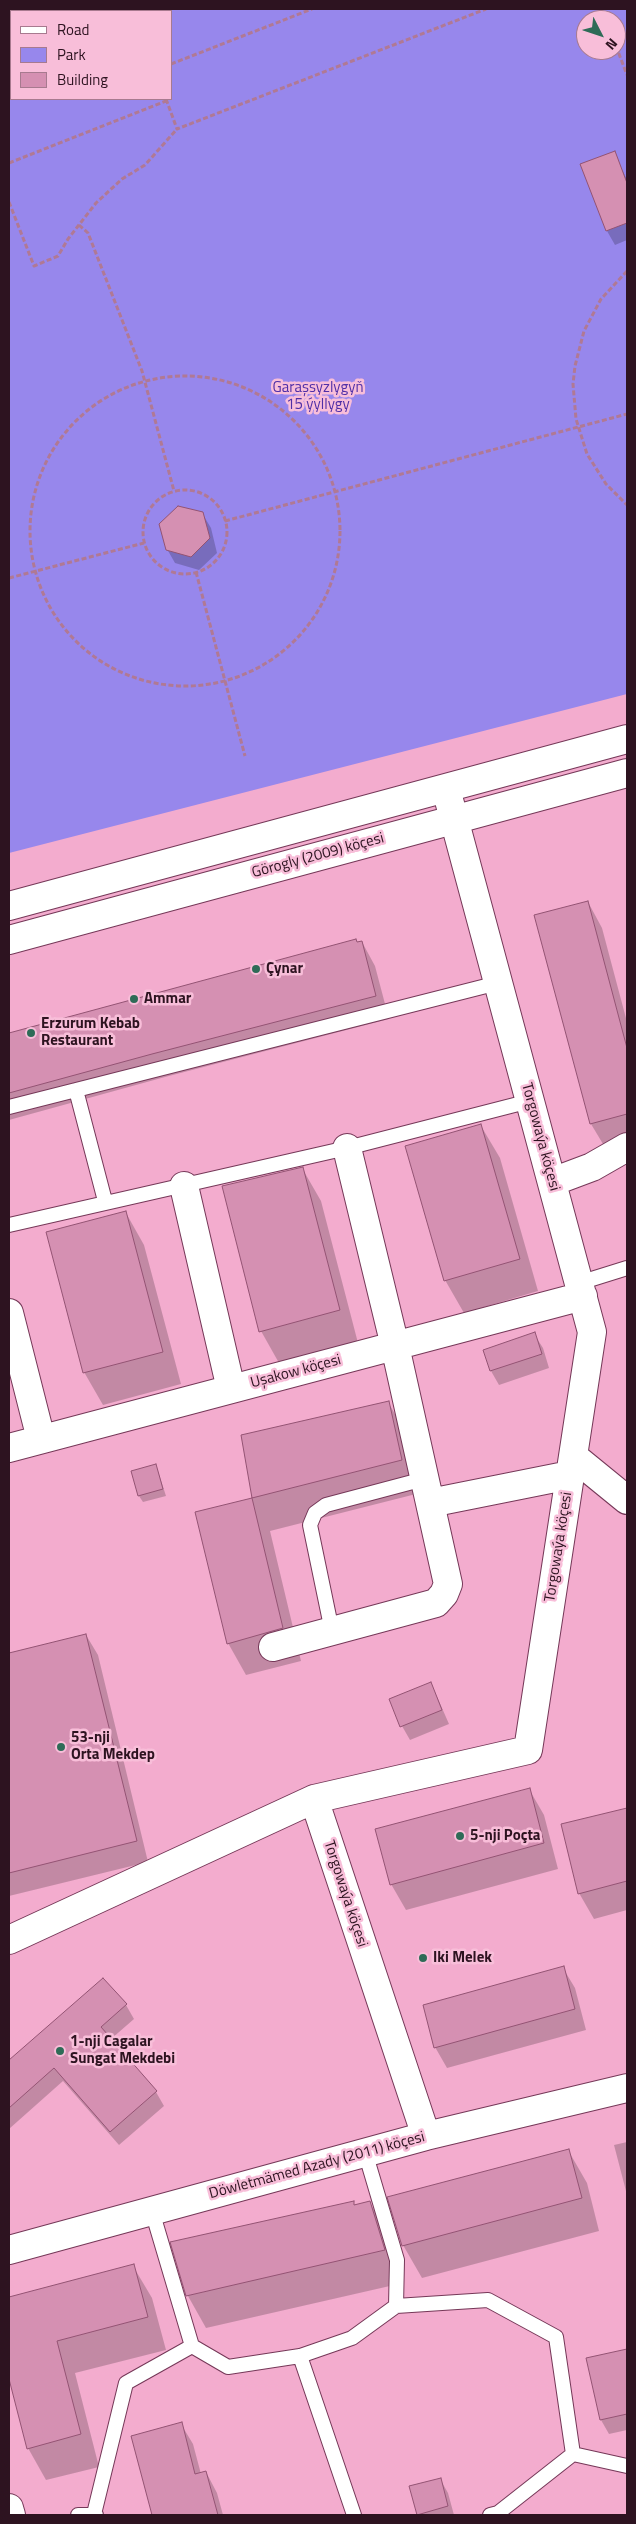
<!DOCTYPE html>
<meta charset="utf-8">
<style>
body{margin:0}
#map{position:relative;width:636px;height:2524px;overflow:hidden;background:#f3acce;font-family:"Titillium Web",sans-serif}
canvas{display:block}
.frame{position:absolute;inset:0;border:10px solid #2d1320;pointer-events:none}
.legend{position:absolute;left:10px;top:10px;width:162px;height:90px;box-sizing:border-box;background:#f8bed9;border:1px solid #a77a8f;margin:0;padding:6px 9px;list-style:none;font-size:15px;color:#2d1320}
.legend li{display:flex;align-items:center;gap:10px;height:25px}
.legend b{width:25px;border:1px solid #a77a8f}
.north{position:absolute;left:576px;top:10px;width:50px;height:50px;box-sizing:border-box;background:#f8bed9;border:1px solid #a77a8f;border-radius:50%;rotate:131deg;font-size:14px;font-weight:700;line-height:20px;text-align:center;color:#2d1320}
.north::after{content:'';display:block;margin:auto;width:18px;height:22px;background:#2e6b57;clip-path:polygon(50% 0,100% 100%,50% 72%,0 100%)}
</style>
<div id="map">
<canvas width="636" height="2524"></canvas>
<div class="frame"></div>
<ul class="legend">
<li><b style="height:6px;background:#fff"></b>Road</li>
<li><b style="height:14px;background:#9787ec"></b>Park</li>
<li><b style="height:14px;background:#d590b2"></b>Building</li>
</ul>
<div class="north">N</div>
</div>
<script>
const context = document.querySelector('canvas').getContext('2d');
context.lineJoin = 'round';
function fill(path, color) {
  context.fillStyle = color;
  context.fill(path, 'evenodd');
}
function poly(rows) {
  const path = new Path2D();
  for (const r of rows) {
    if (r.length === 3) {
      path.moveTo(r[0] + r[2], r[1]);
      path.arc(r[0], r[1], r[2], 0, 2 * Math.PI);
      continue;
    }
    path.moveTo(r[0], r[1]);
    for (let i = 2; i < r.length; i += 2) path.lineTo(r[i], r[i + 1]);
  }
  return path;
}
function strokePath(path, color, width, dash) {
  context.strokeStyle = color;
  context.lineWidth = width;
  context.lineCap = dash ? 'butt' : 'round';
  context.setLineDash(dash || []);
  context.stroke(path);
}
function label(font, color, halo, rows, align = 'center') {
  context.font = font + ' "Titillium Web",sans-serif';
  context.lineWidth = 5;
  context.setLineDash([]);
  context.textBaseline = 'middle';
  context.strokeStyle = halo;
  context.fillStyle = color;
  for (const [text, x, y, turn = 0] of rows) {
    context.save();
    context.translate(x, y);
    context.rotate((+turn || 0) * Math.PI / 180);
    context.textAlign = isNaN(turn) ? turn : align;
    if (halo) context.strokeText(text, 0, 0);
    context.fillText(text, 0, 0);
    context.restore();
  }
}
fill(poly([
 [9,9,627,9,627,694,9,853],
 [11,11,171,11,171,99,11,99],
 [586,20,616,20,616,50,586,50]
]), '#9787ec');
fill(poly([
 [614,152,627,180,627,240,615,245,607,231],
 [202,513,211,528,217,553,199,570,175,563,167,549],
 [588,902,602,928,627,1022,627,1143,606,1149,591,1124,536,916],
 [355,940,357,944,362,942,375,966,389,1019,165,1077,9,1120,9,1034],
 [481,1126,500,1158,538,1291,464,1313,445,1280],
 [302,1168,321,1201,358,1343,279,1363,261,1331],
 [126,1213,144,1245,181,1384,103,1405,84,1372],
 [534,1334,543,1348,549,1368,499,1385,491,1371],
 [388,1402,407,1435,420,1493,270,1531,301,1661,246,1675,228,1643,197,1513,253,1499,242,1436],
 [156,1465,166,1496,143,1502,139,1496],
 [86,1635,98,1655,148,1862,9,1896,9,1654],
 [431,1683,449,1724,410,1740,402,1726],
 [529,1789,544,1815,558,1869,406,1910,391,1884],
 [627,1809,627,1910,594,1919,579,1893,563,1825],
 [563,1968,575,1988,586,2030,447,2068,435,2047],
 [103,1979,126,2005,134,2019,111,2039,156,2092,164,2106,119,2145,63,2081,9,2129,9,2062],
 [627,2142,627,2195,614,2145],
 [568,2150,587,2183,599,2231,422,2278,403,2245],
 [353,2203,355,2207,370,2203,389,2235,403,2283,206,2328,188,2296,172,2243],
 [133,2266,152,2298,166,2350,75,2373,99,2467,46,2480,28,2448,9,2374,9,2298],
 [627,2350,627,2430,609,2434,601,2420,588,2359],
 [181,2424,193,2444,201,2474,206,2472,217,2493,223,2515,153,2515,133,2436],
 [440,2479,448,2493,454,2515,419,2515]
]), '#0003');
const building = poly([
 [615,151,627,183,627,223,606,231,580,164,615,151],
 [178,506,203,512,210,538,191,557,166,550,159,524,178,506],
 [588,901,627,1048,627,1114,590,1124,534,915,588,901],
 [356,939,357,942,362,941,376,996,152,1054,9,1093,9,1033,356,939],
 [481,1124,520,1259,444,1281,405,1146,481,1124],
 [303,1167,340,1310,259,1332,222,1186,303,1167],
 [126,1211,163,1352,83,1373,46,1232,126,1211],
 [535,1332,542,1354,490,1371,483,1350,535,1332],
 [389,1401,402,1460,252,1498,241,1435,389,1401],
 [156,1464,163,1489,138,1496,131,1471,156,1464],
 [252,1498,283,1628,227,1644,195,1512,252,1498],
 [86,1634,137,1841,9,1873,9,1653,86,1634],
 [431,1682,442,1710,400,1727,389,1699,431,1682],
 [530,1788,544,1843,390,1885,375,1829,530,1788],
 [627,1808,627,1881,578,1894,561,1824,627,1808],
 [564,1966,575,2009,434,2048,423,2005,564,1966],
 [103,1978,127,2004,101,2027,157,2091,110,2132,54,2068,9,2108,9,2060,103,1978],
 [569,2149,582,2198,402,2246,387,2197,569,2149],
 [354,2201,354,2205,370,2201,385,2250,186,2296,170,2242,354,2201],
 [134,2264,148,2317,57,2341,81,2434,27,2449,9,2379,9,2297,134,2264],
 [627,2349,627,2414,600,2420,586,2358,627,2349],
 [182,2422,195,2474,206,2471,218,2515,152,2515,131,2436,182,2422],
 [441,2478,448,2506,417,2515,409,2486,441,2478]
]);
fill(building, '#d590b2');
strokePath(building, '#935373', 1);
const service = poly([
 [76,1090,105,1201],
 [9,1107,498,983],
 [9,1225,347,1148,530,1101],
 [579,1283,627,1268],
 [332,1631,310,1525,315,1513,326,1505,424,1479],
 [152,2211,192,2346,228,2367,300,2356,352,2338,396,2306,397,2260,365,2152],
 [396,2306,488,2300,556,2337,573,2454],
 [300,2356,354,2515],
 [94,2514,126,2383,192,2346],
 [78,2515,96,2515],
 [490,2515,498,2513,573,2454,627,2466]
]);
const minor = poly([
 [552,1182,592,1167,627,1147],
 [184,1186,231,1389],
 [9,1313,41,1439],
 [9,1448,583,1296],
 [573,1456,627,1500],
 [430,1503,570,1475],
 [273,1647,436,1603,444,1594,448,1584,395,1346,347,1148],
 [9,1940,314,1799],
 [426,2136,314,1799,528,1750,592,1332,446,789],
 [9,2250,426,2136,627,2088],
 [9,2508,11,2515]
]);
const tertiary = poly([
 [9,906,627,739],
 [9,940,627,773]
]);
strokePath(service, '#753858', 16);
strokePath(minor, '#753858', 30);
strokePath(tertiary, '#753858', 30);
strokePath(poly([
 [601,9,606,20],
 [9,36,11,42],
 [616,46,627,75],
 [171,64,312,9],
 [9,67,11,67],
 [166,99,177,129,486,9],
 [9,163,166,101],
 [9,202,34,266,58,256,68,239,96,203,122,179,145,165,177,129],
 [79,225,88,233,142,371,174,491],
 [627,271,601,299,584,331,575,366,573,384,576,419,587,454,606,484,627,505],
 [185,531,155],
 [185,532,42],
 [225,521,627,414],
 [196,572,245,756],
 [9,578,144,543]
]), '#b07994', 3, [5, 2.5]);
strokePath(service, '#fff', 14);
strokePath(minor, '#fff', 28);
strokePath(tertiary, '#fff', 28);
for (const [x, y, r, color] of [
 [256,969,5,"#2e6b57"],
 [134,999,5,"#2e6b57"],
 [31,1033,5,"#2e6b57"],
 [61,1747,5,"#2e6b57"],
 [460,1836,5,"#2e6b57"],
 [423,1958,5,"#2e6b57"],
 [60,2051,5,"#2e6b57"]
]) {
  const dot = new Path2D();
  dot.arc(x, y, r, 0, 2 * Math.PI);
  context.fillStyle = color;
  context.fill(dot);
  strokePath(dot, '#f8bed9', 2);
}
label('15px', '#502fa7', '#f8bed9', [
 ["Garaşsyzlygyň",318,388],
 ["15 ýyllygy",318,405]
]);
label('15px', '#2d1320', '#f8bed9', [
 ["Görogly (2009) köçesi",318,856,-15],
 ["Torgowaýa köçesi",540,1137,75],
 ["Uşakow köçesi",296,1372,-15],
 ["Torgowaýa köçesi",559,1547,-81],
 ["Torgowaýa köçesi",345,1894,72],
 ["Döwletmämed Azady (2011) köçesi",317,2166,-15]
]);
label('bold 15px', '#2d1320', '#f8bed9', [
 ["Çynar",266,969],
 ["Ammar",144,999],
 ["Erzurum Kebab",41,1024],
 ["Restaurant",41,1041],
 ["53-nji",71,1738],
 ["Orta Mekdep",71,1755],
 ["5-nji Poçta",470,1836],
 ["Iki Melek",433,1958],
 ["1-nji Cagalar",70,2042],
 ["Sungat Mekdebi",70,2059]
], 'left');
</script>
